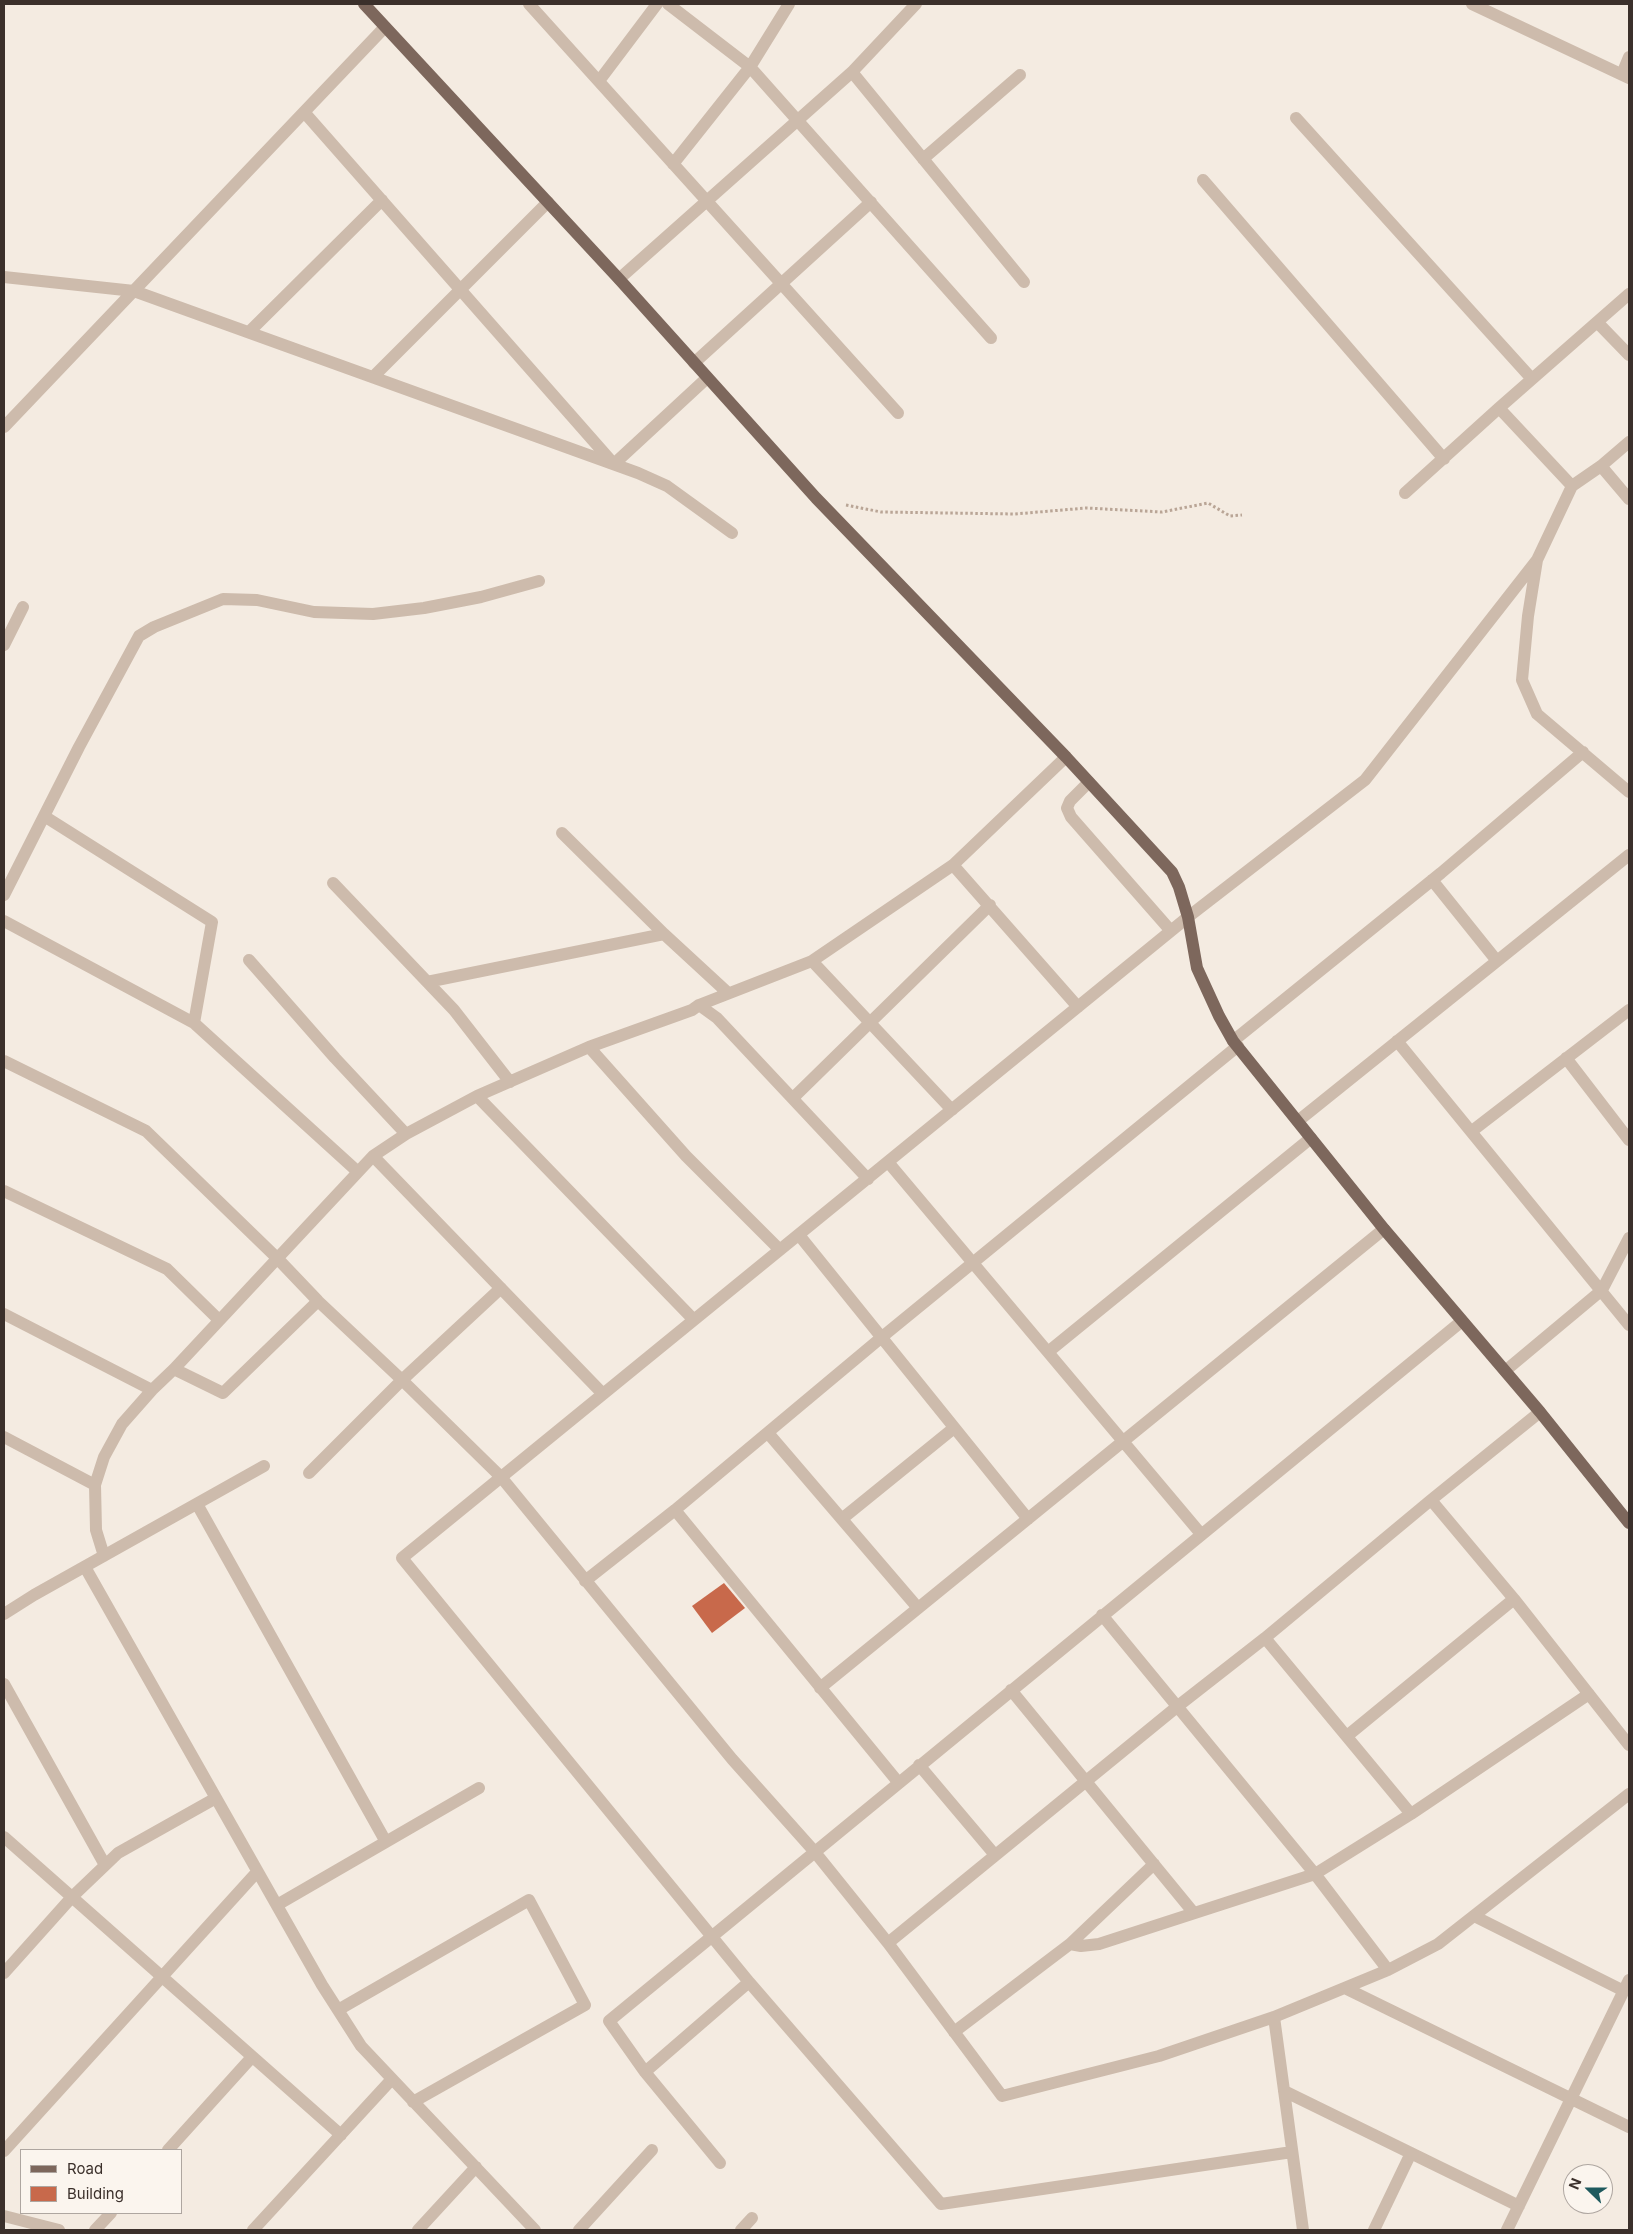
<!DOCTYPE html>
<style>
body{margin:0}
#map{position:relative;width:1633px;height:2234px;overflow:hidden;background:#f4ebe1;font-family:Inter,sans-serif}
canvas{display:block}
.frame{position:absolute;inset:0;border:5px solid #3b302b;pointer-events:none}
.legend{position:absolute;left:20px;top:2149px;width:162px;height:65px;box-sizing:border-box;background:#fbf5ee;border:1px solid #aea6a0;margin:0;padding:6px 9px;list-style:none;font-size:15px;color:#3b302b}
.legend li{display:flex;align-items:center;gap:10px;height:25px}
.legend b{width:25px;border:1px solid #aea6a0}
.north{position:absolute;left:1563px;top:2164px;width:50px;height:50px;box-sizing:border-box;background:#fbf5ee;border:1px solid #aea6a0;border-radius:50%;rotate:292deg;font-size:14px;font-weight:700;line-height:20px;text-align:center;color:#3b302b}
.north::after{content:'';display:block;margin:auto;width:18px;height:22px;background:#1f5a5e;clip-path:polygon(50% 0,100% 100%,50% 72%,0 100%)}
</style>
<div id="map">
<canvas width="1633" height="2234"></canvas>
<div class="frame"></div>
<ul class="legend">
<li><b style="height:6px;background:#7d675c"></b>Road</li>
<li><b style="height:14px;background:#c8694b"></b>Building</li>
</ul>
<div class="north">N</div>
</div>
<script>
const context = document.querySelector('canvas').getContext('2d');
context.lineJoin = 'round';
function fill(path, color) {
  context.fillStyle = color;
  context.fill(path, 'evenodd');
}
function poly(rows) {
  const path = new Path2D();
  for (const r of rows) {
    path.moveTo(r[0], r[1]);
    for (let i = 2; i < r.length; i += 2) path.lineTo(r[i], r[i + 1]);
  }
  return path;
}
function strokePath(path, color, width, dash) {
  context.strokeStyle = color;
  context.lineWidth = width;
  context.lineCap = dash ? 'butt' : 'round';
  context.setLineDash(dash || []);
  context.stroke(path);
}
fill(poly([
 [724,1583,745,1608,712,1633,692,1606]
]), '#c8694b');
strokePath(poly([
 [846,505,881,512,1015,514,1086,508,1162,512,1208,503,1230,516,1242,515]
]), '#b9a596', 3, [2.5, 2.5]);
strokePath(poly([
 [529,4,898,413],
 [668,4,750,67,991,338],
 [1472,4,1629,78],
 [852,72,1024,282],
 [1622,74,1629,57],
 [599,81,657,4],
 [304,112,612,462],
 [1296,118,1532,379],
 [923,159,1020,75],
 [673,164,750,67,789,4],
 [1203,180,1444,459],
 [4,277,134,291,638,473,667,486,732,533],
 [619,279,852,72,916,4],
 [1597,322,1629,355],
 [249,332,382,200],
 [694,363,871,202],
 [373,377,548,202],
 [1499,408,1572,486],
 [4,427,385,27],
 [1629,442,1601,466,1572,486,1537,560,1528,616,1522,680,1537,714,1629,792],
 [614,464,707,378],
 [1601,466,1629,499],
 [1405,493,1499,408,1629,294],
 [4,645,23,607],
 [1089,782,1070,801,1067,808,1071,817,1171,931],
 [44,816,212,922,194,1023],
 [562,833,664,934,728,993],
 [953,865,1078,1007],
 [1432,880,1497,961],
 [333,883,454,1010,510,1082],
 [4,895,79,747,139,636,154,627,223,599,257,600,314,612,373,614,424,608,481,597,539,581],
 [4,921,194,1023,358,1172],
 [249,960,335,1058,406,1134],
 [812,961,952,1110],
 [427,982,664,934],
 [699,1005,717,1018,868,1179],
 [1233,1041,1441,873,1583,752],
 [1397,1041,1629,1325],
 [589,1047,686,1156,780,1250],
 [1566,1058,1629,1140],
 [4,1061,146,1131,277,1258,318,1301,402,1380,501,1477,732,1759,814,1851,888,1943,1002,2096,1159,2056,1274,2017,1388,1970,1438,1944,1629,1794],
 [477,1096,694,1320],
 [793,1098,990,905],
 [1298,1121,1629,855],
 [1472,1131,1629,1010],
 [373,1156,603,1394],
 [888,1162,1201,1534],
 [4,1191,167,1269,219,1320],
 [799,1235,1028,1519],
 [4,1314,152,1390],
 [1048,1352,1311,1138],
 [174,1369,223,1393,318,1301],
 [1505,1371,1602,1290,1629,1238],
 [768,1433,918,1608],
 [4,1437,95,1485],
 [309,1473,402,1380,501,1288],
 [1431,1500,1514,1599,1629,1745],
 [197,1504,386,1842],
 [675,1510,898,1782],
 [843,1518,954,1428],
 [104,1556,96,1530,95,1485,104,1457,122,1424,152,1390,174,1369,373,1156,406,1134,477,1096,589,1047,692,1010,699,1005,812,961,953,865,1066,757],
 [85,1567,322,1985,361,2046,535,2230],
 [585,1581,675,1510,882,1337,1238,1046],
 [4,1614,34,1595,264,1466],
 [1102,1615,1315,1874,1388,1970],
 [1265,1638,1411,1814],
 [4,1684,105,1865],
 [820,1688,1384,1229],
 [1011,1690,1193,1912],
 [1347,1736,1514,1599],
 [919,1765,995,1855],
 [4,1837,341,2135],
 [277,1905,479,1788],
 [1474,1916,1624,1991],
 [888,1943,1178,1706,1265,1638,1431,1500,1540,1412],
 [1070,1944,1081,1946,1099,1944,1315,1874,1411,1814,1589,1694],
 [4,1973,72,1897,118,1853,216,1798],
 [1345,1988,1629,2127],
 [338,2010,529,1900,585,2005,413,2102],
 [1274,2017,1303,2230],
 [954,2032,1070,1944,1154,1864],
 [645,2072,749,1982],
 [1284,2091,1519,2206],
 [168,2150,252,2057],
 [4,2151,257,1872],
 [1292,2152,941,2204,749,1982,402,1558,1188,917,1365,780,1537,560],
 [720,2163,645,2072,609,2021,1462,1321],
 [4,2216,59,2230],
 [95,2230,111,2213],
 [253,2230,392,2079],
 [418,2230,476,2167],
 [579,2230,652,2150],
 [741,2230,752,2218],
 [1374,2230,1411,2153],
 [1507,2230,1629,1980]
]), '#cdbbac', 12);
strokePath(poly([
 [364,4,619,279,816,498,1066,757,1172,872,1179,887,1188,917,1197,968,1219,1016,1233,1041,1384,1229,1540,1412,1629,1523]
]), '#7d675c', 12);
</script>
